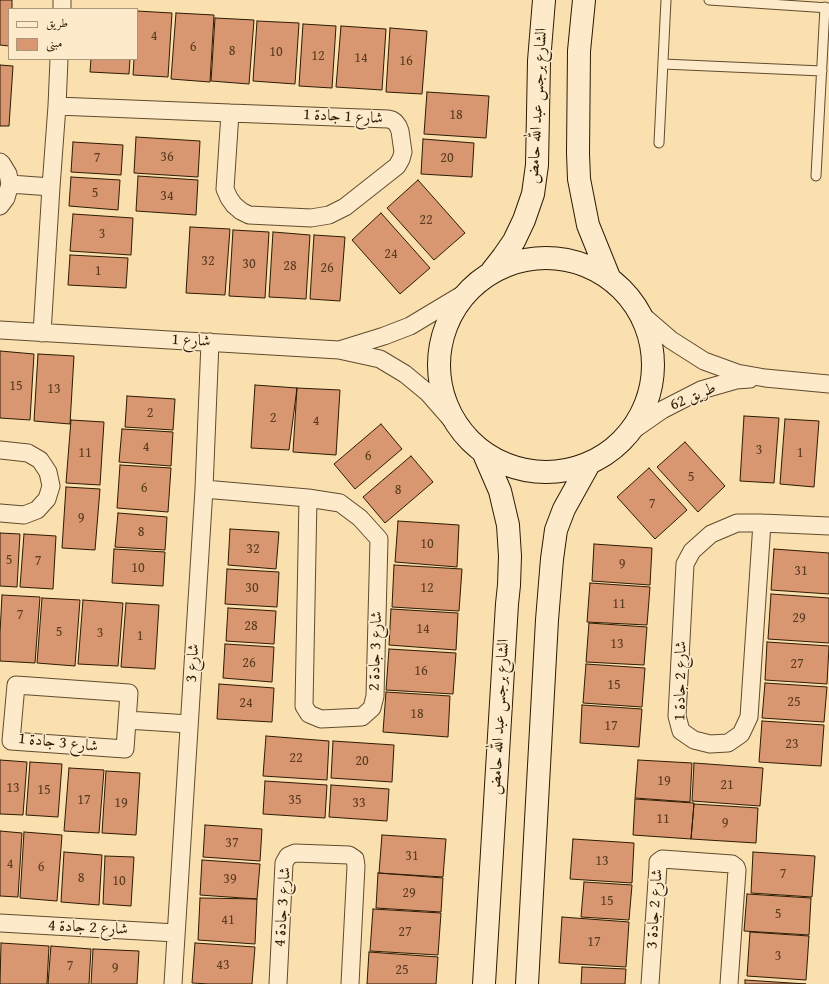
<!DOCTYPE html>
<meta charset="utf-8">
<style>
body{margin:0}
#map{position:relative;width:829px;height:984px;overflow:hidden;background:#fadfaf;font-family:"Gentium Book Plus",Amiri,serif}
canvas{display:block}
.legend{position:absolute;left:8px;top:8px;width:130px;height:52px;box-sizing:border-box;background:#fceacb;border:1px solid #a9977b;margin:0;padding:5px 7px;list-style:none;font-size:12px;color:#2d1b02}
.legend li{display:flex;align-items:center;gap:8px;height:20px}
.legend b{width:20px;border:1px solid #a9977b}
</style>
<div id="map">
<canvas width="829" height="984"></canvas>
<ul class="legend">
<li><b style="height:5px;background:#fceacb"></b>طريق</li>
<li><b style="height:11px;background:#d89771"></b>مبنى</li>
</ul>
</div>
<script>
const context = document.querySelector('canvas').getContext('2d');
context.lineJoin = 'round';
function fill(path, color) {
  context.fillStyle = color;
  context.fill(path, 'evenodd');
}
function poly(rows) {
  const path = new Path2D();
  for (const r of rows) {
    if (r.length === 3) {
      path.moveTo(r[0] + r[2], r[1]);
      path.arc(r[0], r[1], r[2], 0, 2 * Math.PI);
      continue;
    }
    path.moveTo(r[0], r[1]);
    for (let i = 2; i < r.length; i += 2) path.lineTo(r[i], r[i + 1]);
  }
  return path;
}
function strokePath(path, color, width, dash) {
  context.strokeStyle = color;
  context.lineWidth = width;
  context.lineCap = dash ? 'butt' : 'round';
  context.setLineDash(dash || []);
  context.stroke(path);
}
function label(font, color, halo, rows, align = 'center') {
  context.font = font + ' "Gentium Book Plus",Amiri,serif';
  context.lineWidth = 3;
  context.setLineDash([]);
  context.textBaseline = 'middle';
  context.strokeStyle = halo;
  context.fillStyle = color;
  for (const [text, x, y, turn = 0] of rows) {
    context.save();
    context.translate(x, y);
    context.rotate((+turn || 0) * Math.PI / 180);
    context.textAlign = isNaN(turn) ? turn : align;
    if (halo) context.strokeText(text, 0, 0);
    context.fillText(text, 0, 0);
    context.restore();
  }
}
const building = poly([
 [0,0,12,0,12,9,9,9,9,46,0,45,0,0],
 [137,11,172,13,168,77,133,75,134,59,137,59,137,11],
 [176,13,214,15,210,82,171,79,176,13],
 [215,18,254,20,249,84,211,81,215,18],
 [257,21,299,23,295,84,253,81,257,21],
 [303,24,336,26,332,88,299,86,303,24],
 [341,26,386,29,382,90,336,87,341,26],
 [390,28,427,31,422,94,386,92,390,28],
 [91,59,130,59,129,74,90,72,91,59],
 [0,65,13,66,9,126,0,126,0,65],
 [427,92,489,96,486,138,424,134,427,92],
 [136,137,200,141,198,177,134,173,136,137],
 [423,139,474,143,472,177,421,174,423,139],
 [73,142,123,145,121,175,71,172,73,142],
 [138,176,198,180,196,215,136,211,138,176],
 [71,177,120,180,118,210,69,206,71,177],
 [418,180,465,233,434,260,387,208,418,180],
 [381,213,430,268,400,294,352,240,381,213],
 [73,214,133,218,131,255,70,251,73,214],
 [190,227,230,229,225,295,186,293,190,227],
 [233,230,269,232,265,298,229,296,233,230],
 [273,232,310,235,306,299,269,297,273,232],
 [314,235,345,237,340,301,310,299,314,235],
 [70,255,128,258,126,288,68,285,70,255],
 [0,351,34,354,30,420,0,418,0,351],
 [38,354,74,356,70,424,34,421,38,354],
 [255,385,297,388,289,450,251,448,255,385],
 [297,388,340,390,336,455,293,452,297,388],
 [127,396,175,399,173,430,125,427,127,396],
 [744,416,779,418,774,483,740,481,744,416],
 [785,419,819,421,814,487,780,484,785,419],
 [71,420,104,422,100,485,66,483,71,420],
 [381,424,402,449,355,489,334,464,381,424],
 [122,429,173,432,171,466,119,462,122,429],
 [685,442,725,486,698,512,657,467,685,442],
 [411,456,433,482,385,523,363,497,411,456],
 [120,465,171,468,168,512,117,508,120,465],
 [649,468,687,510,655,539,617,497,649,468],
 [66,487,100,489,95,550,62,548,66,487],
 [118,513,167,517,165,550,115,547,118,513],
 [398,521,459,525,457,567,395,562,398,521],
 [230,529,279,532,276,569,228,565,230,529],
 [0,533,20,534,17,587,0,586,0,533],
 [24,534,56,536,53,589,20,587,24,534],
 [594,544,652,548,650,585,592,581,594,544],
 [114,549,165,552,163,586,112,583,114,549],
 [774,549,829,553,829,594,771,590,774,549],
 [394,565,462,569,459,611,392,607,394,565],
 [227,569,279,572,277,607,225,604,227,569],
 [590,583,650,587,647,625,587,622,590,583],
 [771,594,829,598,829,643,768,639,771,594],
 [2,595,40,597,35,663,0,661,0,633,2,595],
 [42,598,80,600,75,666,37,663,42,598],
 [83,600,123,603,118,666,78,664,83,600],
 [126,603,159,605,155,669,121,667,126,603],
 [228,608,276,611,274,644,226,641,228,608],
 [391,609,458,613,456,650,389,645,391,609],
 [589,623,647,627,644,665,586,662,589,623],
 [767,642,829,646,827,684,765,680,767,642],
 [225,644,274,647,272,682,223,678,225,644],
 [389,649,456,653,453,694,386,690,389,649],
 [586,664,645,668,642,707,583,703,586,664],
 [765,683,827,687,824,722,762,718,765,683],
 [219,684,274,688,272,722,217,719,219,684],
 [386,692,450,696,448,737,383,732,386,692],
 [582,705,642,709,639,747,580,743,582,705],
 [762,721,824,725,821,766,759,762,762,721],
 [266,736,329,741,327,780,263,776,266,736],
 [333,741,394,745,392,782,331,778,333,741],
 [0,760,27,762,23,815,0,814,0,760],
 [638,760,692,763,690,802,635,798,638,760],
 [30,762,62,764,58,817,26,815,30,762],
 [694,763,763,768,760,806,692,801,694,763],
 [69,768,104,770,99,833,64,831,69,768],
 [106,771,140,773,136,835,102,833,106,771],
 [265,781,327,785,325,818,263,814,265,781],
 [331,785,389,789,387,821,329,817,331,785],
 [635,799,694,803,691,839,633,835,635,799],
 [694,804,758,808,756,843,691,839,694,804],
 [205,825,262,829,260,861,203,857,205,825],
 [0,831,22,833,18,897,0,896,0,831],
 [24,832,62,835,57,901,20,898,24,832],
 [382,835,446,839,443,877,379,873,382,835],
 [573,839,634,843,632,883,570,879,573,839],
 [64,852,102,855,99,905,61,902,64,852],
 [753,852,815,856,812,897,751,893,753,852],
 [105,856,134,857,131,906,103,904,105,856],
 [202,860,260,864,257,899,200,895,202,860],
 [378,873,443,878,441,912,376,908,378,873],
 [584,882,632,885,629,920,581,917,584,882],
 [747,894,811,898,809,935,744,931,747,894],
 [200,898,257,899,255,944,198,940,200,898],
 [373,909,441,913,438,955,370,951,373,909],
 [562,917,629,922,626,967,559,963,562,917],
 [750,932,809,936,806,980,747,976,750,932],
 [1,943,49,946,47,984,0,984,1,943],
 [195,943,255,947,252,984,209,984,192,983,195,943],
 [51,946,91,949,89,984,48,984,51,946],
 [93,949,139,951,137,984,91,984,93,949],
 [369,952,438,957,436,984,367,984,369,952],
 [582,967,626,969,625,984,581,984,582,967],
 [745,980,806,984,745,984,745,980]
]);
fill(building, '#d89771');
strokePath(building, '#2d1b02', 1);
const lane = poly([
 [709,0,829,8],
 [663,64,822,71],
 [659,143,666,0],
 [816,176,825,7]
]);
const street = poly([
 [62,9,62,0],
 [57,106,230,113,388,119,392,120,395,122,398,126,400,131,403,152,401,159,397,166,345,207,329,215,311,218,249,215,241,211,234,205,229,198,225,189,230,113],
 [0,162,2,164,8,174,10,184,6,198,0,206],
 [10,184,51,187],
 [642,315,671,340,704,361,737,373,765,378,829,384],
 [0,330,339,350,380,359,405,374,428,393,456,425],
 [42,333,51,187,57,106,59,59],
 [339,350,384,336,410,326,465,293],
 [629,433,662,410,701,390,736,380,750,379],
 [0,450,28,453,40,460,48,472,51,486,47,499,37,510,24,515,0,513],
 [204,489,308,498,340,503,360,518,379,539,375,696,372,708,362,717,321,719,309,714,304,706,308,498],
 [762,523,749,717,741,734,728,743,710,744,694,740,681,731,677,716,685,564,692,551,711,534,737,523,762,523,829,526],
 [16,685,129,693,125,749,11,741,16,685],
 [127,720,189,724],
 [0,923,176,933],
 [173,984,204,489,210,342],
 [278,984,284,863,288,856,295,853,349,855,355,859,356,866,350,984],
 [650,984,658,866,658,862,662,859,732,864,736,867,737,870,729,984]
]);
const secondary = poly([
 [584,0,579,51,578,153,579,179,588,225,609,277],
 [546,365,107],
 [492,271,503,257,514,241,524,220,533,194,537,165,539,61,544,0],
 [484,454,500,491,508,525,510,556,509,585,507,604,484,984],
 [527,984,547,620,552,559,556,530,564,509,589,464]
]);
strokePath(lane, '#604c2d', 11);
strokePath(street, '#604c2d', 19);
strokePath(secondary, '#2d1b02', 24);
strokePath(lane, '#fceacb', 9);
strokePath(street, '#fceacb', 17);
strokePath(secondary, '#fceacb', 22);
label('14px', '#583a1e', null, [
 ["4",154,36],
 ["6",193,47],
 ["8",232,51],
 ["10",276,52],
 ["12",318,56],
 ["14",361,58],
 ["16",406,61],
 ["18",456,115],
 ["36",167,157],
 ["7",97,158],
 ["20",447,158],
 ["5",95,193],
 ["34",167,196],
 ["22",426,220],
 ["3",102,234],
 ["24",391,254],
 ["32",208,261],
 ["30",249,264],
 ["28",290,266],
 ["26",327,268],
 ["1",98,271],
 ["15",16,386],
 ["13",54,389],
 ["2",150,413],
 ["2",273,418],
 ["4",316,421],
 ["4",146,447],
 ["3",759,450],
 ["11",85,453],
 ["1",800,453],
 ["6",368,456],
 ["5",691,477],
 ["6",144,488],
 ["8",398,490],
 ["7",652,504],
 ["9",81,518],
 ["8",141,532],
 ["10",427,544],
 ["32",253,549],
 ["5",9,560],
 ["7",38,561],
 ["9",622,564],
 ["10",138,568],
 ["31",801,571],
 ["30",252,588],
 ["12",427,588],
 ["11",619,604],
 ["7",20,615],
 ["29",799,618],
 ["28",251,626],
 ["14",423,629],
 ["5",59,632],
 ["3",100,633],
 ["1",140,636],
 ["13",617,644],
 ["26",249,663],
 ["27",797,664],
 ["16",421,671],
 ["15",614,685],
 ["25",794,702],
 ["24",246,703],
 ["18",417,714],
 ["17",611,726],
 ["23",792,744],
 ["22",296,758],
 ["20",362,761],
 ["19",664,781],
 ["21",727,785],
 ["13",13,788],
 ["15",44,790],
 ["17",84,800],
 ["35",295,800],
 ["19",121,803],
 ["33",359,803],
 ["11",663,819],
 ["9",725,823],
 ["37",232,843],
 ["31",412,856],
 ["13",602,861],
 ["4",10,864],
 ["6",41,867],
 ["7",783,874],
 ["8",81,878],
 ["39",230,879],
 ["10",119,881],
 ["29",409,893],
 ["15",607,901],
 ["5",778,914],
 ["41",228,920],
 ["27",405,932],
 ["17",594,942],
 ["3",778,956],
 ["43",223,965],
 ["7",70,966],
 ["9",115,968],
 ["25",402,970]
]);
label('16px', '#2d1b02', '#fceacb', [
 ["الشارع برجس عبد الله حامض",538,106,-87],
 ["شارع 1 جادة 1",343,117,3],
 ["شارع 1",191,341,3],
 ["طريق 62",693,397,-23],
 ["شارع 3 جادة 2",376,651,-88],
 ["شارع 3",193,663,-86],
 ["شارع 2 جادة 1",681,681,-89],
 ["الشارع برجس عبد الله حامض",500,717,-87],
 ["شارع 3 جادة 1",58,743,6],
 ["شارع 3 جادة 4",283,907,-86],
 ["شارع 2 جادة 3",655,909,-86],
 ["شارع 2 جادة 4",88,928,3]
]);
</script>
